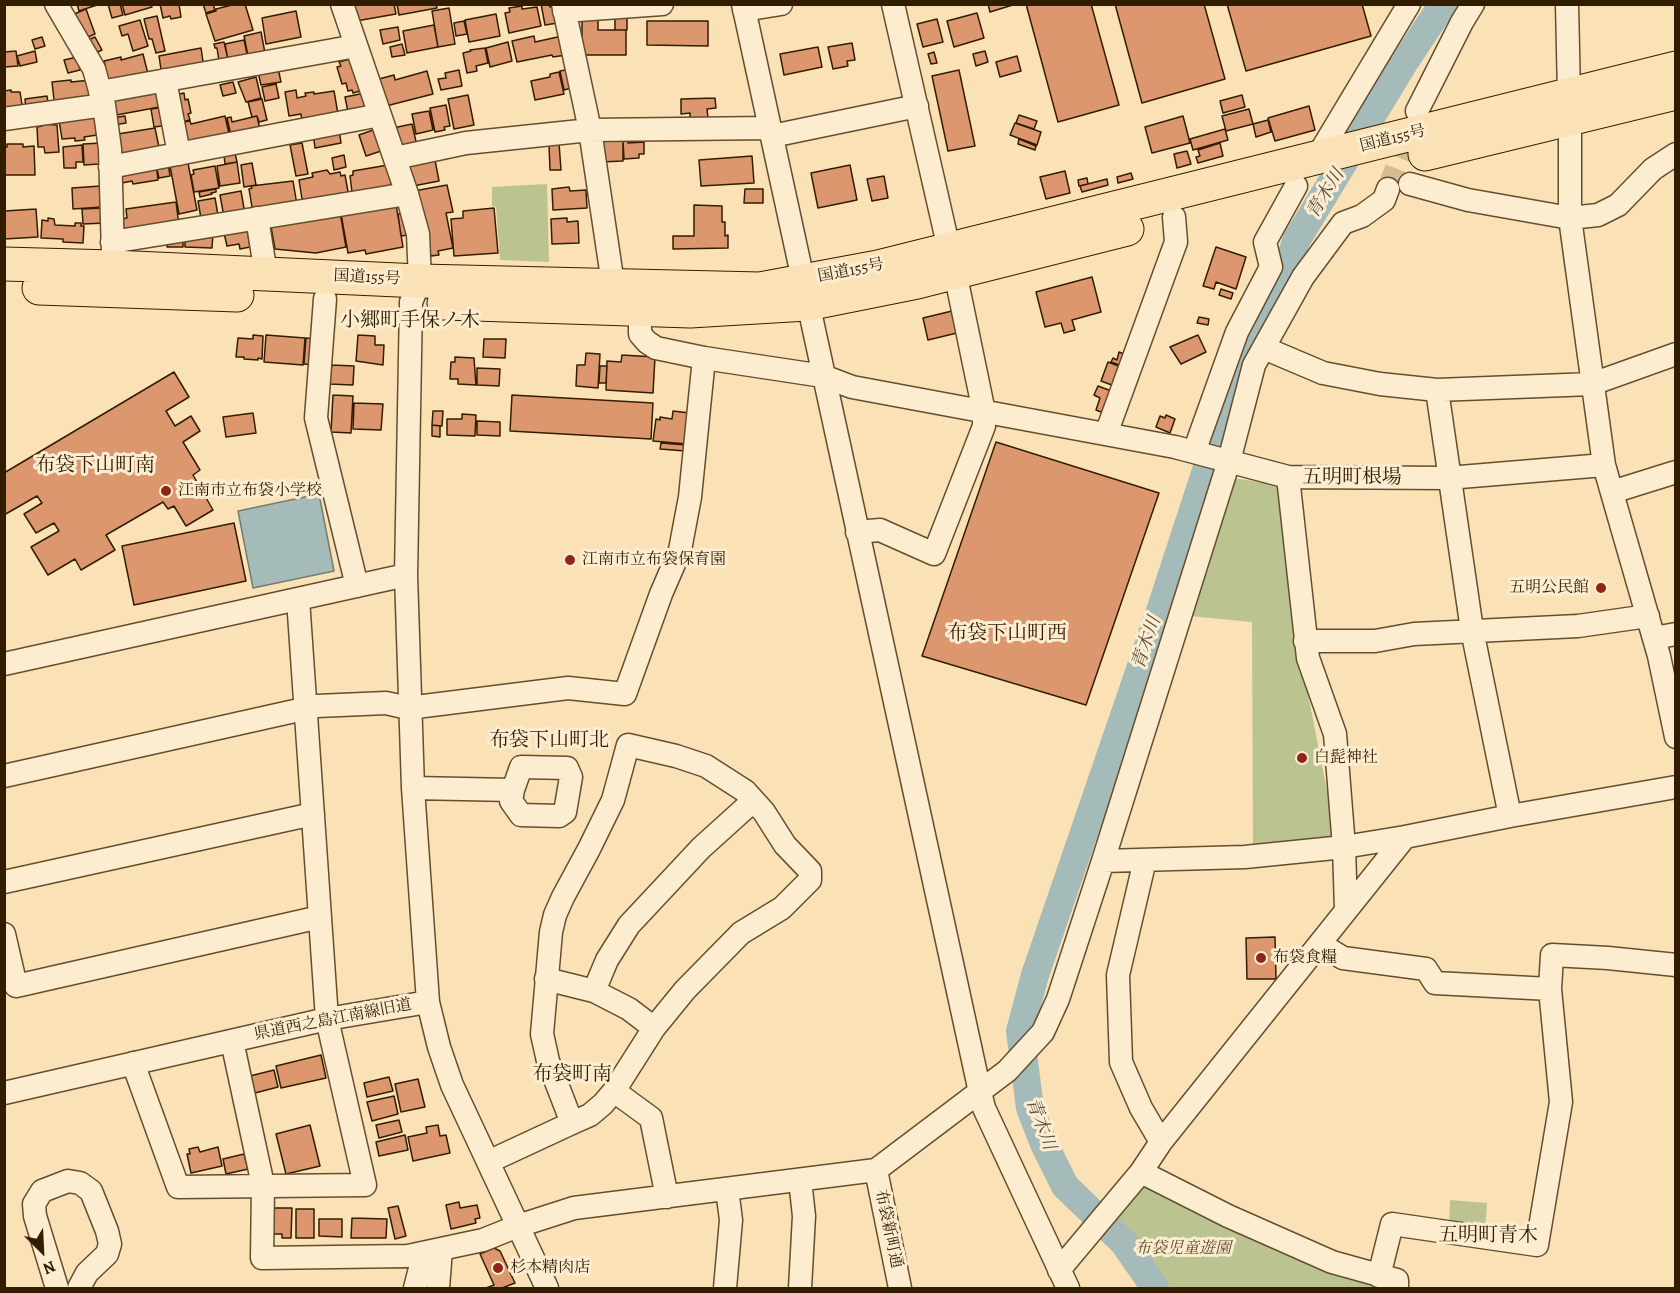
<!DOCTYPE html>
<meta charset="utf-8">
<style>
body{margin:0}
#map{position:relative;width:1680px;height:1293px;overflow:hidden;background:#fbe2b6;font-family:Alegreya,serif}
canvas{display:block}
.frame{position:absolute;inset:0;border:6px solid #331d01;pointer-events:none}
.north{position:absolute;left:12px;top:1221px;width:60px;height:60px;-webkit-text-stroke:4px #fcecd0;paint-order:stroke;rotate:156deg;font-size:16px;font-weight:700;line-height:24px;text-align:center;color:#331d01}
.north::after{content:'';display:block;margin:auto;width:21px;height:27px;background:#331d01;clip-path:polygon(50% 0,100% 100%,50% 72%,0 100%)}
</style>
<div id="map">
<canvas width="1680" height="1293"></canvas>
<div class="frame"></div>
<div class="north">N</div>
</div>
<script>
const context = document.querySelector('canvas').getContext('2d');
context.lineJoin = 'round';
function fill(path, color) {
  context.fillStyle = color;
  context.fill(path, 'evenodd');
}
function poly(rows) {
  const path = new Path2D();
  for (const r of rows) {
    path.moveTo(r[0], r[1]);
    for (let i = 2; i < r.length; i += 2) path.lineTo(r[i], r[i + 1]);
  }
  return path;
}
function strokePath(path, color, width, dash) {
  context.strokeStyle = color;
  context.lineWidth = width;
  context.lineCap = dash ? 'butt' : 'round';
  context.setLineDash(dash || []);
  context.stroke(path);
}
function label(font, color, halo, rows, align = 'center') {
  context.font = font + ' Alegreya,"Noto Serif JP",serif';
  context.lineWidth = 6;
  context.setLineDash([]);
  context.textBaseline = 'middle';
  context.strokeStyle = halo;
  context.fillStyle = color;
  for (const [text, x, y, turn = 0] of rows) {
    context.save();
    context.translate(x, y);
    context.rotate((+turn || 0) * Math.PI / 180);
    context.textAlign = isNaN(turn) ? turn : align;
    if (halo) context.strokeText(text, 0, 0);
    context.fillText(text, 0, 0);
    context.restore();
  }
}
fill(poly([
 [547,184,549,262,500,260,496,207,492,206,492,187],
 [1232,478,1283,485,1300,653,1337,842,1253,850,1252,622,1190,616],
 [1147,1185,1315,1263,1383,1288,1162,1288,1112,1221,1140,1186],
 [1450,1200,1487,1203,1485,1232,1449,1231]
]), '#bbc491');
const water = poly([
 [319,494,334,571,253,588,238,511,319,494]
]);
fill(water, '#a4bbba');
strokePath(water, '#777c70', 1.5);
strokePath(poly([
 [1155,1288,1124,1243,1065,1186,1044,1144,1030,1108,1020,1031,1035,975,1159,614,1249,339,1286,272,1296,241,1404,63,1443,4]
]), '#a4bbba', 28);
const building = poly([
 [77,4,100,4,79,11,77,4],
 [108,4,120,4,123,15,112,18,108,4],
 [122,4,151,4,152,7,125,15,122,4],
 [160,4,179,4,181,17,171,19,170,16,163,18,160,4],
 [203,4,213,4,215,10,206,13,203,4],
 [236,4,245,4,253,30,215,41,206,14,216,11,216,9,236,4],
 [353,4,394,4,396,14,356,21,353,4],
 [397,4,436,4,437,8,399,15,397,4],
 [541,4,549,4,550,7,554,6,558,23,545,25,541,4],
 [988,4,1016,4,990,12,988,4],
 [1026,4,1091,4,1119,105,1058,122,1026,4],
 [1115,4,1204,4,1225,79,1142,103,1115,4],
 [1227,4,1362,4,1371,36,1246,71,1227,4],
 [522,6,522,9,537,7,541,26,509,33,505,13,510,12,509,8,522,6],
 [449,8,455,44,438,47,432,11,449,8],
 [86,9,95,34,81,40,72,15,86,9],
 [296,11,301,37,266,44,262,18,296,11],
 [977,13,984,38,954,47,947,21,977,13],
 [496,14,500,36,469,42,465,20,496,14],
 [157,16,165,51,156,53,152,39,149,39,144,19,157,16],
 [615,17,627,17,627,30,615,30,615,17],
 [582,19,598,19,598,30,626,30,626,55,582,55,582,19],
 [937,19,943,42,923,47,917,24,937,19],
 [140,20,148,46,133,51,128,34,122,36,119,26,140,20],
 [464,21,467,34,456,36,454,23,464,21],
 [647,21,708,21,708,46,647,45,647,21],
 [434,25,438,47,407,53,403,31,434,25],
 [398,27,400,40,383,44,380,30,398,27],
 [261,32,265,53,248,56,244,36,261,32],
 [534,36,535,42,562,36,566,55,553,57,552,55,517,62,512,41,534,36],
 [42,37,45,46,35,49,32,40,42,37],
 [95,37,102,50,91,55,84,42,95,37],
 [244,40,249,63,228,60,225,44,244,40],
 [224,42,228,59,219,61,217,48,215,48,214,44,224,42],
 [508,42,512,61,490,67,486,48,508,42],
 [852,43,855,60,847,61,848,66,833,69,828,47,852,43],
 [402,44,405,55,392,57,390,47,402,44],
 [818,47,822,67,784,75,780,54,818,47],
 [201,48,204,68,162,76,159,56,201,48],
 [485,48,488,63,476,66,477,71,467,73,463,53,471,51,470,50,485,48],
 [16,51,18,66,4,67,4,52,16,51],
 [35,51,37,62,20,66,17,56,35,51],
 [985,51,988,62,976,66,973,54,985,51],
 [934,52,937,63,931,64,928,54,934,52],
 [143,54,148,74,106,86,100,66,105,65,104,61,121,57,121,60,143,54],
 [1017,56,1021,71,1000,77,996,62,1017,56],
 [77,57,80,70,68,73,64,60,77,57],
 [354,58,364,90,353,93,352,90,348,91,346,83,342,84,337,67,341,66,339,62,354,58],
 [278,68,281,82,261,85,258,72,278,68],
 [571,69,575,87,564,90,560,71,571,69],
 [459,70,462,86,441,90,438,79,446,78,445,73,459,70],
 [959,70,975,146,948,151,932,76,959,70],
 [427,71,433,94,386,106,379,79,394,75,395,80,427,71],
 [559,72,564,94,535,100,531,81,550,77,550,74,559,72],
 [256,77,261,98,246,102,238,82,256,77],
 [71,80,71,82,91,80,93,103,55,108,52,82,71,80],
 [233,82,236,93,223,96,220,85,233,82],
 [276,84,279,98,265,101,262,87,276,84],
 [162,88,165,106,111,116,108,98,162,88],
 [11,90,11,92,20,92,23,111,4,113,4,91,11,90],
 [296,90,297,98,306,96,305,93,314,92,314,94,334,91,338,114,302,121,301,114,289,116,285,92,296,90],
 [184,93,185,100,188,99,191,113,188,114,190,120,177,123,171,96,184,93],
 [365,93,368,109,348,112,345,97,365,93],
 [468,95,474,125,454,129,448,99,468,95],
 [1242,95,1245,107,1223,113,1220,101,1242,95],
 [47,96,49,109,26,111,25,99,47,96],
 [715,98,716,108,707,109,708,118,690,118,690,113,681,114,681,99,715,98],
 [262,99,267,120,259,122,257,116,252,117,248,102,262,99],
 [446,105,450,126,444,127,445,130,435,132,430,108,446,105],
 [1309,106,1315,130,1275,141,1268,118,1309,106],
 [165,107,169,125,154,127,151,109,165,107],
 [1249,109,1253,124,1226,131,1222,116,1249,109],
 [429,111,433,130,416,134,412,114,429,111],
 [1019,115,1037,121,1034,129,1016,123,1019,115],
 [95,116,97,135,84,137,85,140,75,141,75,138,62,139,59,120,95,116],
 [125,116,126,123,113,125,112,118,125,116],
 [225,116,230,138,182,147,177,123,190,121,191,124,225,116],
 [257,116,261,134,232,140,227,118,231,117,232,122,257,116],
 [1183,116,1190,143,1152,153,1145,127,1183,116],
 [1268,120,1271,132,1256,137,1253,124,1268,120],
 [1015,123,1041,132,1037,145,1010,135,1015,123],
 [42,124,57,125,59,152,45,153,44,147,38,147,37,127,42,126,42,124],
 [412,124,417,146,401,149,393,128,412,124],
 [155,128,160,152,119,159,118,134,155,128],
 [339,129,341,143,315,148,313,133,339,129],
 [376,129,384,150,366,156,359,135,376,129],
 [1225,129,1228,140,1193,150,1190,139,1225,129],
 [1019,139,1036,146,1035,150,1018,144,1019,139],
 [627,140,628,143,644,142,644,154,639,154,639,158,624,159,623,141,627,140],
 [602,141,623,141,623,161,601,162,602,141],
 [102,143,103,157,99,158,99,164,84,165,83,144,102,143],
 [302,143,308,174,296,176,290,145,302,143],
 [559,143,561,170,550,170,549,144,559,143],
 [1220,143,1223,156,1198,163,1196,157,1200,156,1198,150,1220,143],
 [7,144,23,144,23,147,34,146,35,175,4,175,4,147,7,147,7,144],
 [82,145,83,162,76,162,76,168,64,168,63,147,82,145],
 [1187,151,1191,164,1177,168,1174,154,1187,151],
 [235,153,237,162,225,164,224,155,235,153],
 [344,155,346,167,334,170,332,158,344,155],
 [752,156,754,183,701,186,699,160,752,156],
 [435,160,439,181,413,186,408,165,435,160],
 [237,162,240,183,220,186,217,166,237,162],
 [168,163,170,176,159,178,156,165,168,163],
 [188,163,197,210,179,214,170,166,188,163],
 [252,163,256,185,244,187,241,165,252,163],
 [156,164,158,180,133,184,132,181,117,184,115,172,156,164],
 [388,165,392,189,352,192,350,176,353,175,353,171,388,165],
 [850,165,857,200,818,208,811,173,850,165],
 [215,166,219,188,194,192,191,175,194,174,193,170,215,166],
 [327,170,330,174,340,172,341,176,345,175,349,197,303,205,299,180,313,177,312,173,327,170],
 [1065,171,1070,193,1046,199,1040,177,1065,171],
 [1131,173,1133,179,1118,183,1117,177,1131,173],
 [884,176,888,198,872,201,867,179,884,176],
 [1087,178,1088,184,1079,186,1078,180,1087,178],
 [1107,179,1108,185,1082,192,1080,186,1107,179],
 [293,181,297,205,253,213,249,189,252,188,251,186,293,181],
 [447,185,453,212,446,213,453,248,438,251,439,255,431,256,430,253,426,253,414,191,447,185],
 [101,186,102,207,73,209,72,188,101,186],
 [569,187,570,191,586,190,587,208,553,210,552,189,569,187],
 [216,189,216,192,211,193,212,194,200,197,199,192,216,189],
 [745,189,763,189,763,203,744,203,745,189],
 [241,191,245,214,224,217,220,195,241,191],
 [215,198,219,221,202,224,198,201,215,198],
 [176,202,179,226,123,234,121,219,127,218,126,209,176,202],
 [396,204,403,247,366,254,365,250,348,253,341,214,396,204],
 [694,205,722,206,722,222,725,222,725,236,728,235,728,248,673,249,673,236,694,236,694,205],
 [104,208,105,223,83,224,82,209,104,208],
 [494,208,498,253,454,256,451,219,463,218,463,211,494,208],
 [36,209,38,237,4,239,5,211,36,209],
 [340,212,346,247,316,253,275,249,271,227,340,212],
 [404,213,408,235,401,236,398,214,404,213],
 [48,218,54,219,55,225,75,226,75,223,81,223,81,226,84,226,83,243,63,242,63,239,41,238,42,220,48,221,48,218],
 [567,218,567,222,578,221,579,243,552,244,551,219,567,218],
 [247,228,250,247,240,249,239,244,227,246,224,233,247,228],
 [213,233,212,248,185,247,185,236,213,233],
 [183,237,183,247,167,247,168,238,183,237],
 [1216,247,1246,257,1236,289,1216,282,1214,289,1203,286,1216,247],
 [1092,277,1101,312,1072,320,1075,330,1064,333,1061,323,1045,327,1036,292,1092,277],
 [1221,289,1233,293,1231,299,1219,295,1221,289],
 [952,311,957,333,928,340,923,318,952,311],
 [1199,317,1209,319,1208,325,1197,323,1199,317],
 [253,335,263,336,262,359,258,358,258,360,244,359,244,357,236,357,238,338,253,339,253,335],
 [266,335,305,338,303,365,264,362,266,335],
 [358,335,375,336,375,345,384,345,383,365,356,361,358,335],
 [1198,335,1206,352,1181,364,1170,347,1198,335],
 [306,338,316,339,314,365,304,364,306,338],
 [484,339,506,339,505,358,483,357,484,339],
 [1119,352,1129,356,1125,367,1111,362,1113,358,1117,360,1119,352],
 [586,353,600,354,598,388,576,386,577,365,585,365,586,353],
 [622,355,655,357,653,393,606,390,607,361,621,362,622,355],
 [455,357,474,358,476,385,458,384,458,379,450,379,451,362,455,362,455,357],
 [1108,362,1124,368,1117,387,1101,381,1108,362],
 [332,365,354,366,353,385,329,384,332,365],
 [600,366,607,366,606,383,599,383,600,366],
 [477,368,500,369,499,386,477,385,477,368],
 [174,372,189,397,166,411,175,426,191,416,200,431,183,442,200,470,193,475,213,510,186,526,174,506,168,509,163,502,106,535,115,550,81,570,75,559,48,575,31,547,59,531,54,523,36,533,24,514,42,503,37,496,4,515,4,473,174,372],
 [1098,386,1114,392,1106,414,1096,410,1100,398,1094,395,1098,386],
 [333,395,353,396,351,433,331,432,333,395],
 [512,395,653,403,651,439,510,431,512,395],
 [354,403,383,404,381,430,353,429,354,403],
 [433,411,443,411,442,426,432,425,433,411],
 [673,411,690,413,687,444,653,441,656,419,660,420,660,417,672,419,673,411],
 [253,413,256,433,226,437,223,417,253,413],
 [462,414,476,415,475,436,447,435,447,419,462,419,462,414],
 [1166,415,1175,419,1170,433,1156,427,1160,416,1165,418,1166,415],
 [477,421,500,422,500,436,477,435,477,421],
 [432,425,440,426,440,437,432,436,432,425],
 [996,442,1159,493,1086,705,922,656,996,442],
 [661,443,686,445,685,451,660,449,661,443],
 [234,523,246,581,134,605,122,546,234,523],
 [1275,937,1276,979,1247,979,1246,938,1275,937],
 [321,1055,326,1078,281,1088,276,1066,321,1055],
 [274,1070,278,1087,255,1093,250,1076,274,1070],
 [389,1077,393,1091,367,1097,364,1083,389,1077],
 [418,1079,425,1107,401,1112,395,1084,418,1079],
 [394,1096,398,1114,372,1121,367,1102,394,1096],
 [399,1120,402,1132,379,1138,376,1125,399,1120],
 [310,1125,320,1166,286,1174,276,1134,310,1125],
 [438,1125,440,1136,446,1135,450,1153,413,1161,408,1137,427,1133,426,1127,438,1125],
 [405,1135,408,1150,379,1156,376,1142,405,1135],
 [198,1147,200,1152,218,1147,222,1166,191,1173,187,1154,190,1154,189,1149,198,1147],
 [244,1154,248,1169,226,1174,223,1159,244,1154],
 [459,1202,460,1208,477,1205,480,1218,475,1219,476,1223,451,1229,446,1205,459,1202],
 [398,1206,406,1236,395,1239,388,1208,398,1206],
 [273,1208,292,1208,291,1238,282,1238,282,1234,273,1234,273,1208],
 [296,1209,314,1209,314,1238,296,1238,296,1209],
 [352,1218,387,1219,386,1238,351,1238,352,1218],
 [319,1219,342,1219,342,1237,319,1236,319,1219],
 [494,1248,500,1251,515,1283,502,1288,486,1288,494,1285,480,1254,494,1248]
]);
fill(building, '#dd976f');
strokePath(building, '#331d01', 1.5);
strokePath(poly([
 [1388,189,1412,126]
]), '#d3bb92', 22, [22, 11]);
const minor = poly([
 [56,4,94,69,104,105,110,149,113,255],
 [342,4,407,194,418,234,420,281,411,302,406,575,413,788,428,1002,439,1047,452,1085,547,1288],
 [563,4,590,130,613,284],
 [743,4,980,1092,984,1108,1068,1288],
 [893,4,949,249],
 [1567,4,1569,95],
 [744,10,781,4],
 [564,11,662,4],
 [165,80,179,154],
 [100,92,356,46],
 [1417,111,1462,22,1473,4],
 [4,119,104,105],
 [1570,120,1570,218,1604,465,1659,656,1676,737],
 [772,136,917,106],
 [395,158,466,143,590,130,770,128],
 [1316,159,1409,4],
 [110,167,380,115],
 [1410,184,1468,200,1570,218,1598,215,1618,205,1653,169,1676,154],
 [257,218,266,274],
 [112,242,407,194],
 [325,299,316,418,357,586],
 [640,310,640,334,647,342,656,348,704,358,823,376,852,387,1175,447,1288,477,1448,478,1604,465],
 [1264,348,1323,373,1380,384,1437,390,1592,384,1676,354],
 [1437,390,1472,630,1510,816],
 [1106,434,1176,242,1174,217],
 [1194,452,1237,332,1271,267,1265,242,1296,186],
 [1288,477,1308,658,1335,734,1344,847,1346,910],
 [1612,492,1676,472],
 [857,532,880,530,934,554,984,426,984,412,955,272],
 [1654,638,1676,634],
 [1305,641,1375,641,1414,634,1578,626,1648,616],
 [4,664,406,575],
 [4,776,317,706,386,703,408,708,568,688,625,694,661,594,680,550,690,497,704,358],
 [413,788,513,790,521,767,567,768,571,777,565,812,559,816,521,815,511,801,513,790],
 [1145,860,1118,975,1121,1062,1141,1108,1161,1142],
 [1103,861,1245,857,1344,847,1405,837,1510,816,1676,787],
 [4,882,313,814],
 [4,934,16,986,320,917],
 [1320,944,1343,958,1426,969,1435,983,1550,989],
 [546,979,594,991,629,1009,654,1028],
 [594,991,607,960,629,925,701,848,753,801],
 [232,1041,263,1185,262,1258,408,1256,483,1240,518,1226,574,1208,876,1170,1007,1071,1043,1032,1058,999,1103,861,1229,461,1254,365,1303,277,1343,223,1362,216,1384,200,1388,189],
 [133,1063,178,1187,365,1185,327,1019,298,599],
 [614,1091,651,1118,667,1197],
 [4,1093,327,1019,428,1002],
 [488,1162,572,1123,590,1115,603,1104,614,1091,654,1028,685,990,741,933,782,908,810,880,810,871,785,845,764,812,745,791,706,766,676,756,628,745,613,800,589,849,563,897,555,915,551,932,542,1034,548,1061,572,1123],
 [876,1170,900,1288],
 [1141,1172,1228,1216,1332,1262,1397,1280,1397,1288],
 [1059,1270,1141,1172,1161,1142,1405,837],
 [1379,1276,1392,1224,1537,1245,1561,1102,1550,989,1552,955,1608,958,1676,965],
 [57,1288,35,1216,34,1204,42,1191,68,1181,80,1183,91,1191,107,1231,110,1244,107,1254,87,1273,79,1288],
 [415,1288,424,1253],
 [438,1288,441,1250],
 [725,1288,731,1220,727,1189],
 [800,1288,804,1216,800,1180]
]);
const highway = poly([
 [1425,154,1676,93],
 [4,264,113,267,420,281,760,289,878,267,1676,68],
 [39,288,237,295],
 [444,303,690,311,807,304,917,282,1127,229]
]);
strokePath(minor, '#654e2e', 25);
strokePath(highway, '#331d01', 35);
strokePath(minor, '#fcecd0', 22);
strokePath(highway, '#fbe2b6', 33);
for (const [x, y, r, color] of [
 [166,491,6,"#8f2418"],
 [570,560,6,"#8f2418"],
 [1601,588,6,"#8f2418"],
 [1302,758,6,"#8f2418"],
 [1261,958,6,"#8f2418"],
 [498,1268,6,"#8f2418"]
]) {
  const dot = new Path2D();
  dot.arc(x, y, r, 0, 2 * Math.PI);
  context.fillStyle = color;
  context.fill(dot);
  strokePath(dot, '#fcecd0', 2);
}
label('16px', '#331d01', '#fcecd0', [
 ["国道155号",1393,139,-14],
 ["国道155号",851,271,-11],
 ["国道155号",367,278,3],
 ["県道西之島江南線旧道",333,1020,-11],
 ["布袋新町通",888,1229,78]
]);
label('16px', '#331d01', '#fcecd0', [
 ["江南市立布袋小学校",178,491],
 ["江南市立布袋保育園",582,560],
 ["五明公民館",1589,588,"right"],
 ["白髭神社",1314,758],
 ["布袋食糧",1273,958],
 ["杉本精肉店",510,1268]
], 'left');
label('italic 16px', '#5c4f2c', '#fcecd0', [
 ["布袋児童遊園",1183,1249]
]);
label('italic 18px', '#554c38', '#fcecd0', [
 ["青木川",1326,194,-58],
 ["青木川",1147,643,-71],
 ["青木川",1040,1124,70]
]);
label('20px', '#331d01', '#fcecd0', [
 ["小郷町手保ノ木",410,321],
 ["布袋下山町南",95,466],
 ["五明町根場",1352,478],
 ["布袋下山町西",1007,634],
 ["布袋下山町北",549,741],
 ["布袋町南",572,1075],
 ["五明町青木",1488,1236]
]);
</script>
